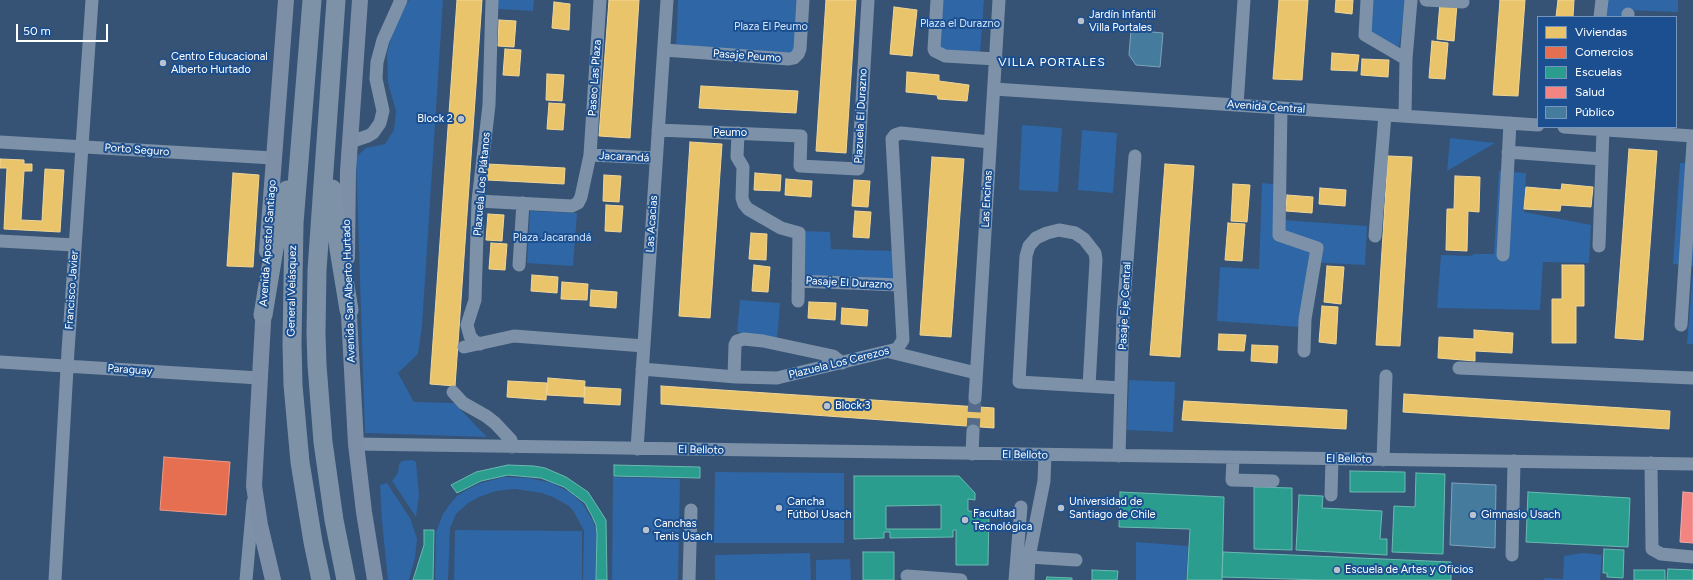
<!DOCTYPE html>
<meta charset="utf-8">
<style>
body{margin:0}
#map{position:relative;width:1693px;height:580px;overflow:hidden;background:#365274;font-family:Figtree,sans-serif}
canvas{display:block}
.legend{position:absolute;left:1537px;top:16px;width:140px;height:112px;box-sizing:border-box;background:#1b4f8f;border:1px solid #7695bc;margin:0;padding:5px 7px;list-style:none;font-size:12px;color:#fff}
.legend li{display:flex;align-items:center;gap:8px;height:20px}
.legend b{width:20px;border:1px solid #7695bc}
.scale{position:absolute;left:16px;top:24px;width:92px;height:18px;box-sizing:border-box;border:2px solid #fff;border-top:0;padding-left:5px;font-size:12px;line-height:14px;white-space:nowrap;color:#fff;-webkit-text-stroke:3px #1b4f8f;paint-order:stroke}
</style>
<div id="map">
<canvas width="1693" height="580"></canvas>
<ul class="legend">
<li><b style="height:11px;background:#e9c46a"></b>Viviendas</li>
<li><b style="height:11px;background:#e76f51"></b>Comercios</li>
<li><b style="height:11px;background:#2a9d8f"></b>Escuelas</li>
<li><b style="height:11px;background:#f28482"></b>Salud</li>
<li><b style="height:11px;background:#457b9d"></b>Público</li>
</ul>
<div class="scale">50 m</div>
</div>
<script>
const context = document.querySelector('canvas').getContext('2d');
context.lineJoin = 'round';
function fill(path, color) {
  context.fillStyle = color;
  context.fill(path, 'evenodd');
}
function poly(rows) {
  const path = new Path2D();
  for (const r of rows) {
    path.moveTo(r[0], r[1]);
    for (let i = 2; i < r.length; i += 2) path.lineTo(r[i], r[i + 1]);
  }
  return path;
}
function strokePath(path, color, width, dash) {
  context.strokeStyle = color;
  context.lineWidth = width;
  context.lineCap = dash ? 'butt' : 'round';
  context.setLineDash(dash || []);
  context.stroke(path);
}
function label(font, color, halo, rows, align = 'center') {
  context.font = font + ' Figtree,sans-serif';
  context.lineWidth = 4;
  context.setLineDash([]);
  context.textBaseline = 'middle';
  context.strokeStyle = halo;
  context.fillStyle = color;
  for (const [text, x, y, turn = 0] of rows) {
    context.save();
    context.translate(x, y);
    context.rotate((+turn || 0) * Math.PI / 180);
    context.textAlign = isNaN(turn) ? turn : align;
    if (halo) context.strokeText(text, 0, 0);
    context.fillText(text, 0, 0);
    context.restore();
  }
}
fill(poly([
 [409,0,443,0,422,326,418,354,398,373,414,402,454,403,487,437,365,433,356,157,366,148,385,144,394,130,396,111,388,83,387,54,394,25],
 [498,0,534,0,533,11,498,9],
 [678,0,800,0,797,48,790,55,676,48],
 [940,0,984,0,980,54,944,52,936,48],
 [1371,0,1406,0,1399,47,1370,32],
 [1597,0,1678,0,1678,12,1623,10,1622,17,1596,17],
 [1022,125,1062,128,1058,192,1019,190],
 [1082,130,1117,133,1113,193,1078,190],
 [1450,138,1495,143,1447,171],
 [1680,163,1693,164,1693,266,1673,264],
 [1499,171,1526,173,1524,212,1591,225,1589,263,1543,262,1540,310,1437,308,1441,255,1470,256,1475,254,1494,254],
 [1262,183,1282,185,1283,220,1367,226,1365,265,1308,262,1300,327,1217,321,1220,267,1259,269],
 [530,211,577,213,573,266,527,263],
 [803,231,830,232,831,249,893,251,893,282,803,276],
 [1693,271,1693,344,1687,344],
 [740,300,780,303,777,340,746,337,737,331],
 [1129,380,1175,382,1173,432,1127,430],
 [413,460,416,462,419,495,416,517,392,481,398,473,399,464,402,461],
 [715,472,844,473,844,543,714,543],
 [504,477,529,478,552,483,571,493,583,504,593,521,597,534,596,580,583,580,584,531,574,512,569,506,555,498,542,493,515,489,496,491,479,497,468,503,456,514,450,528,448,580,435,580,436,532,443,514,449,505,457,496,468,489,481,483],
 [613,477,680,479,678,580,612,580],
 [387,483,410,518,417,539,415,558,409,580,388,580,382,521,380,485],
 [455,530,582,531,582,580,454,580],
 [1136,542,1188,546,1186,580,1136,580],
 [810,553,811,580,715,580,715,555],
 [1583,553,1602,555,1600,580,1544,580,1544,578,1563,579,1564,556],
 [850,559,851,580,816,580,816,560]
]), '#2f66a5');
const homes = poly([
 [457,0,482,0,455,386,430,384,457,0],
 [609,0,639,0,630,138,599,136,609,0],
 [826,0,856,0,846,153,816,151,826,0],
 [1279,0,1308,0,1302,80,1273,79,1279,0],
 [1336,0,1353,0,1352,14,1335,12,1336,0],
 [1500,0,1525,0,1518,96,1493,95,1500,0],
 [1558,0,1574,0,1573,17,1556,17,1558,0],
 [554,2,570,4,569,30,552,28,554,2],
 [1440,2,1457,4,1454,41,1437,39,1440,2],
 [894,7,917,10,912,56,890,54,894,7],
 [499,20,516,21,514,47,498,46,499,20],
 [1432,41,1448,43,1445,79,1429,78,1432,41],
 [505,49,521,50,519,76,503,75,505,49],
 [1332,53,1359,55,1357,71,1331,70,1332,53],
 [1362,59,1389,60,1388,77,1361,75,1362,59],
 [907,72,939,75,939,81,969,85,967,101,938,99,937,95,906,92,907,72],
 [547,74,564,75,562,101,546,100,547,74],
 [701,86,798,91,796,113,699,108,701,86],
 [549,103,565,104,563,130,547,129,549,103],
 [690,142,722,144,710,318,679,316,690,142],
 [1629,149,1657,151,1643,340,1615,338,1629,149],
 [1388,156,1412,157,1400,346,1376,345,1388,156],
 [932,157,964,159,951,337,920,335,932,157],
 [0,159,24,160,24,164,32,164,32,171,24,171,21,220,42,221,45,169,64,170,60,232,4,229,7,168,0,168,0,159],
 [487,164,565,168,564,184,487,180,487,164],
 [1165,164,1194,166,1180,357,1150,355,1165,164],
 [233,173,259,175,253,267,227,266,233,173],
 [755,173,781,175,780,191,754,190,755,173],
 [604,175,621,176,619,202,603,201,604,175],
 [1455,176,1480,177,1479,212,1468,211,1467,251,1446,250,1447,209,1454,209,1455,176],
 [786,179,812,181,811,197,785,195,786,179],
 [854,180,870,181,868,207,852,206,854,180],
 [1233,184,1250,185,1247,222,1231,221,1233,184],
 [1562,184,1593,187,1591,207,1561,205,1560,211,1524,209,1526,187,1561,190,1562,184],
 [1320,188,1346,190,1345,206,1319,204,1320,188],
 [1287,195,1313,197,1312,213,1286,211,1287,195],
 [606,205,623,206,621,232,605,231,606,205],
 [855,211,871,212,869,238,853,237,855,211],
 [488,214,504,215,502,241,486,240,488,214],
 [1228,223,1245,224,1242,261,1225,260,1228,223],
 [751,233,767,234,766,260,749,259,751,233],
 [491,243,507,244,505,270,489,269,491,243],
 [754,265,770,267,768,292,752,291,754,265],
 [1562,265,1584,265,1584,306,1576,306,1576,343,1552,343,1552,299,1562,299,1562,265],
 [1327,266,1344,267,1341,304,1324,302,1327,266],
 [532,275,558,277,557,293,531,291,532,275],
 [562,282,588,284,587,300,561,299,562,282],
 [591,290,617,292,616,308,590,306,591,290],
 [809,302,836,303,835,320,808,318,809,302],
 [1322,306,1338,307,1336,344,1319,342,1322,306],
 [842,308,868,310,867,326,841,324,842,308],
 [1474,330,1513,333,1512,353,1475,351,1475,361,1438,358,1439,337,1474,339,1474,330],
 [1219,334,1246,335,1244,351,1218,350,1219,334],
 [1252,345,1278,346,1277,363,1251,361,1252,345],
 [548,378,585,381,584,397,547,395,548,378],
 [508,381,547,383,546,400,507,397,508,381],
 [661,386,994,408,994,428,661,404,661,386],
 [585,387,621,389,620,405,584,403,585,387],
 [1404,394,1670,411,1669,429,1403,412,1404,394],
 [1184,401,1347,410,1346,429,1182,420,1184,401]
]);
fill(homes, '#e9c46a');
strokePath(homes, '#f0d697', 1);
const shops = poly([
 [164,457,230,462,226,515,160,510,164,457]
]);
fill(shops, '#e76f51');
strokePath(shops, '#ee9a85', 1);
const schools = poly([
 [508,465,534,466,545,468,566,477,588,492,606,520,607,580,596,580,597,534,596,525,592,516,585,503,564,487,541,478,508,475,481,481,457,493,451,485,476,472,508,465],
 [614,465,700,467,700,478,614,476,614,465],
 [1350,471,1405,472,1405,492,1350,492,1350,471],
 [1416,473,1445,474,1443,554,1392,552,1394,506,1415,507,1416,473],
 [854,476,959,476,975,493,975,500,968,499,968,511,989,512,988,565,956,565,956,530,953,530,953,537,890,538,890,532,884,532,884,538,854,539,854,476],
 [941,505,941,529,886,529,886,506,941,505],
 [1254,487,1292,488,1292,550,1254,549,1254,487],
 [1120,492,1224,497,1222,580,1187,580,1190,529,1119,527,1120,492],
 [1528,492,1630,498,1628,547,1526,542,1528,492],
 [1299,495,1323,496,1322,508,1382,511,1380,539,1387,539,1387,555,1296,550,1299,495],
 [424,530,434,530,433,580,413,580,424,545,424,530],
 [1604,549,1624,550,1623,578,1607,577,1607,573,1603,573,1604,549],
 [863,552,894,552,894,580,863,580,863,552],
 [1223,552,1451,562,1451,580,1321,580,1222,577,1223,552],
 [1668,569,1693,570,1693,580,1667,580,1668,569],
 [1092,570,1118,571,1117,580,1092,580,1092,570],
 [1634,570,1665,570,1665,580,1634,580,1634,570],
 [1047,577,1072,578,1072,580,1046,580,1047,577]
]);
fill(schools, '#2a9d8f');
strokePath(schools, '#6abab1', 1);
const health = poly([
 [1683,492,1693,493,1693,543,1680,542,1683,492]
]);
fill(health, '#f28482');
strokePath(health, '#f6a9a8', 1);
const public = poly([
 [1131,30,1163,33,1160,67,1136,65,1129,55,1131,30],
 [1452,483,1496,485,1495,548,1450,545,1452,483]
]);
fill(public, '#457b9d');
strokePath(public, '#7da3ba', 1);
strokePath(poly([
 [973,431,975,398]
]), '#546c89', 13, [13, 6]);
strokePath(poly([
 [937,0,934,49,935,51,945,56,996,59],
 [1367,0,1365,35,1406,59],
 [1426,0,1463,2],
 [1628,14,1628,17],
 [1600,17,1602,0],
 [664,50,789,59,794,58,798,54,800,49,803,0],
 [994,89,1538,125],
 [1237,105,1244,0],
 [1281,108,1279,235,1317,248,1305,319,1304,351],
 [1405,116,1406,59,1411,0],
 [1564,127,1693,136],
 [658,130,801,136,800,166,858,169,868,0],
 [738,133,737,157,743,167,742,198,744,204,748,209,781,228,799,233,798,301],
 [350,140,356,140,368,136,373,133,380,123,383,111,376,79,377,62,383,40,401,0],
 [0,142,273,158],
 [1508,152,1602,159],
 [590,155,656,158],
 [478,201,572,206,578,203,581,197,590,155,600,0],
 [1375,236,1385,115],
 [0,241,75,245],
 [1599,246,1603,130],
 [1503,255,1510,123],
 [519,265,523,203],
 [798,281,899,285],
 [1681,325,1693,143],
 [480,344,474,341,470,336,467,325,475,300,478,201,489,105,492,0],
 [464,347,514,336,644,346],
 [890,352,976,373],
 [0,362,259,378],
 [1459,368,1693,378],
 [642,369,736,377,777,378,897,349,903,340,892,139,895,135,901,133,990,142],
 [734,377,735,345,737,341,744,339,763,341,833,356,842,363],
 [1089,386,1096,260,1095,253,1084,239,1075,233,1059,230,1047,233,1036,238,1029,246,1026,256,1019,382,1121,388],
 [453,392,463,403,486,416,495,423,511,440,512,447],
 [975,398,999,0],
 [356,444,1693,464],
 [637,449,667,0],
 [972,454,973,431],
 [1119,456,1123,314,1135,156],
 [1233,458,1232,480,1273,481],
 [1383,460,1386,376],
 [1651,463,1652,549,1661,554,1693,557],
 [1331,495,1332,459],
 [1512,555,1514,461],
 [1029,557,1076,560],
 [907,576,961,580],
 [55,580,68,351,92,0],
 [246,580,253,502],
 [689,580,691,510],
 [1015,580,1021,507],
 [1028,580,1029,557,1044,481,1045,455]
]), '#7d92a8', 13);
strokePath(poly([
 [267,251,286,0],
 [347,258,348,171,360,0],
 [348,297,356,444,364,512,375,580],
 [264,304,254,486,260,525,273,580]
]), '#7d8ea7', 16);
strokePath(poly([
 [312,0,294,223,292,344,293,385,300,462,313,542,321,580],
 [336,0,317,270,316,333,317,365,323,442,334,520,346,580],
 [332,189,339,249,349,310],
 [263,315,274,249,287,190]
]), '#7e92a7', 19);
for (const [x, y, r, color] of [
 [1081,21,4,"#b9c2ce"],
 [163,63,4,"#b9c2ce"],
 [461,119,4,"#b9c2ce"],
 [827,406,4,"#b9c2ce"],
 [779,508,4,"#b9c2ce"],
 [1061,508,4,"#b9c2ce"],
 [1473,515,4,"#b9c2ce"],
 [965,520,4,"#b9c2ce"],
 [646,530,4,"#b9c2ce"],
 [1337,570,4,"#b9c2ce"]
]) {
  const dot = new Path2D();
  dot.arc(x, y, r, 0, 2 * Math.PI);
  context.fillStyle = color;
  context.fill(dot);
  strokePath(dot, '#1b4f8f', 1.5);
}
label('11px', '#fff', '#1b4f8f', [
 ["Jardín Infantil",1089,15],
 ["Villa Portales",1089,28],
 ["Centro Educacional",171,57],
 ["Alberto Hurtado",171,70],
 ["Block 2",453,119,"right"],
 ["Block 3",835,406],
 ["Cancha",787,502],
 ["Fútbol Usach",787,515],
 ["Universidad de",1069,502],
 ["Santiago de Chile",1069,515],
 ["Facultad",973,514],
 ["Tecnológica",973,527],
 ["Gimnasio Usach",1481,515],
 ["Canchas",654,524],
 ["Tenis Usach",654,537],
 ["Escuela de Artes y Oficios",1345,570]
], 'left');
label('11px', '#cfe3fa', '#1b4f8f', [
 ["Plaza el Durazno",960,24],
 ["Plaza El Peumo",771,27],
 ["Plaza Jacarandá",552,238]
]);
label('11px', '#fff', '#1b4f8f', [
 ["Pasaje Peumo",747,56,4],
 ["Paseo Las Plaza",595,78,-86],
 ["Avenida Central",1266,107,4],
 ["Plazuela El Durazno",861,116,-87],
 ["Peumo",730,133],
 ["Porto Seguro",137,150,4],
 ["Jacarandá",624,157,3],
 ["Plazuela Los Plátanos",482,184,-85],
 ["Las Encinas",987,199,-87],
 ["Las Acacias",652,224,-86],
 ["Avenida Apostol Santiago",268,243,-86],
 ["Pasaje El Durazno",849,283,3],
 ["Francisco Javier",72,290,-86],
 ["General Velásquez",292,291,-89],
 ["Avenida San Alberto Hurtado",349,291,-92],
 ["Pasaje Eje Central",1125,306,-87],
 ["Plazuela Los Cerezos",839,363,-14],
 ["Paraguay",130,370,4],
 ["El Belloto",701,450,1],
 ["El Belloto",1025,455,1],
 ["El Belloto",1349,459,1]
]);
context.letterSpacing = '1px';
label('12px', '#fff', '#1b4f8f', [
 ["VILLA PORTALES",1052,62]
]);
context.letterSpacing = '0px';
</script>
